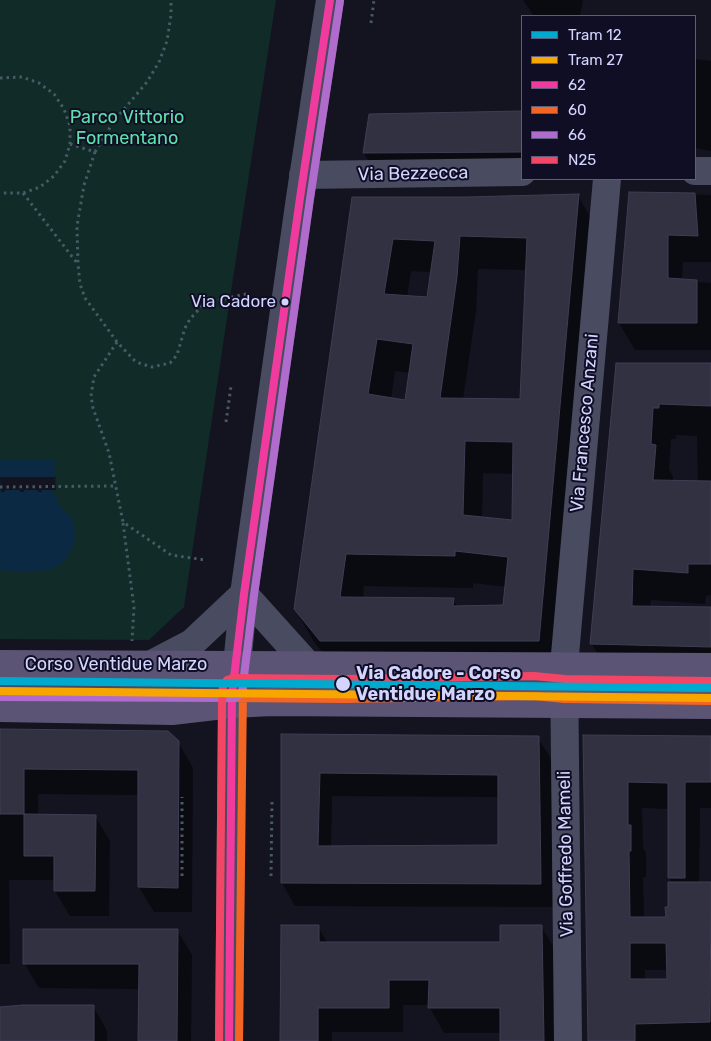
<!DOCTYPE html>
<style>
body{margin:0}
#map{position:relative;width:711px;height:1041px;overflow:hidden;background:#141320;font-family:Rubik,sans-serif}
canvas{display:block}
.legend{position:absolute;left:521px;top:15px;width:175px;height:165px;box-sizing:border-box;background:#0f0e25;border:1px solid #5d5e7c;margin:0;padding:6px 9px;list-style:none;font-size:15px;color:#d3d5ff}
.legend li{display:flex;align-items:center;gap:10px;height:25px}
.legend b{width:25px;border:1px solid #5d5e7c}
</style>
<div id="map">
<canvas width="711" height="1041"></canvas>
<ul class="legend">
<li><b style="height:6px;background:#00a9ce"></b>Tram 12</li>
<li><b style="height:6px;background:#f7a600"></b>Tram 27</li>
<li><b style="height:6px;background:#f13a9d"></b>62</li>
<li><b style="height:6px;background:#f26522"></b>60</li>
<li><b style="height:6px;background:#b06ccc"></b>66</li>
<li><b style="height:6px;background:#f34667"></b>N25</li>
</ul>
</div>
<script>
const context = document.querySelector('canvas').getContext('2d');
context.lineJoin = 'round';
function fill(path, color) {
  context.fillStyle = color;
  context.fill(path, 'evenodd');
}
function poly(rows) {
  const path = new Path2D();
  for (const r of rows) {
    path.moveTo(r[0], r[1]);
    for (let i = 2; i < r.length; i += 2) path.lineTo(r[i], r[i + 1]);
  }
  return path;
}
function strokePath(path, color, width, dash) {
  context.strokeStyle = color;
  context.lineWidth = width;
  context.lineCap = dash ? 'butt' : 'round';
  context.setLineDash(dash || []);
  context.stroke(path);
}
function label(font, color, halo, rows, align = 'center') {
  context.font = font + ' Rubik,sans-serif';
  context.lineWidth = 4;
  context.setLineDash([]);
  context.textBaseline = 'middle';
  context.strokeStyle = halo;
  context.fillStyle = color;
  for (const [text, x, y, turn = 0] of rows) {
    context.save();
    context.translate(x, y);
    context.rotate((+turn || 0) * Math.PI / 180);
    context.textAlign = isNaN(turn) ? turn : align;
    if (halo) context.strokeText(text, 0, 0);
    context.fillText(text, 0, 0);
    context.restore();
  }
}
fill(poly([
 [0,0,276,0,230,298,184,607,149,640,0,639]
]), '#112b28');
fill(poly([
 [0,460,55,460,54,496,57,496,57,501,60,506,72,518,75,533,74,542,67,558,62,563,50,570,18,572,0,570]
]), '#0c2943');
fill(poly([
 [0,477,57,477,55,479,56,490,42,490,42,492,38,492,37,490,24,490,24,492,20,492,20,490,5,490,5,492,1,492]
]), '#141320');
fill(poly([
 [523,0,583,0,580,16,534,16],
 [695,59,711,61,711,151,695,148],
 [522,112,522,176,378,178,364,153,370,115],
 [630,193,711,195,711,262,683,262,682,280,711,283,711,350,635,350,619,323],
 [578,196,597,228,557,674,340,673,314,642,295,609,353,198,466,199],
 [478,269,527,270,521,401,463,399,476,311],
 [411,271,432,272,428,298,407,297],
 [395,371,410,373,406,401,391,399],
 [483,473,514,474,513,521,482,518],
 [473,583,507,587,505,606,457,607,453,599,363,598,364,586,473,588],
 [711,364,711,595,706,596,705,604,651,600,650,607,711,608,711,678,610,676,592,644,618,365],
 [676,435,697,436,698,482,673,481,673,477,669,469,671,439,676,439],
 [0,731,178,742,193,768,192,912,154,912,139,887,139,795,38,794,38,816,95,816,110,841,109,916,70,916,55,891,55,880,9,880,10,964,0,964],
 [282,735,538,738,552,760,554,907,295,906,282,883],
 [332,796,499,797,499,847,331,848],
 [584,736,711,738,711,808,700,808,699,883,711,883,711,1041,589,1041],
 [642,808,669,809,669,878,672,883,667,918,644,918,643,877,646,877,646,853,643,848],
 [645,970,668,970,668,980,645,980],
 [541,926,556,951,557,1041,502,1041,502,1033,444,1033,430,1008,430,1005,403,1005,403,1032,332,1032,332,1041,282,1041,318,927,328,944,501,944],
 [177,930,192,955,191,1041,140,1041,140,989,39,988,24,963],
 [93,1006,107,1031,107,1041,0,1041,0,1008]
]), '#0007');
const building = poly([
 [522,111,522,152,363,153,369,114,522,111],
 [629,192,695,193,698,236,668,235,668,278,697,280,697,323,618,323,629,192],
 [579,194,539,641,320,641,294,609,352,197,466,197,579,194],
 [460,236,527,238,520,399,440,398,457,277,460,236],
 [393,239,435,241,427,297,384,294,393,239],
 [377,339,413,344,405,400,368,394,377,339],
 [465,441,513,442,512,520,463,515,465,441],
 [455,551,508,557,503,605,453,606,454,598,340,597,346,554,455,556,455,551],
 [616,363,711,363,711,406,659,404,659,408,653,408,651,444,656,445,653,480,711,481,711,564,688,564,688,573,633,569,632,606,711,607,711,647,590,644,616,363],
 [0,729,168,731,179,741,178,888,138,887,138,770,24,769,24,814,0,814,0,729],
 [281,734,539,736,541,884,281,883,281,734],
 [320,773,498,775,498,845,318,846,320,773],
 [583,735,711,736,711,782,685,782,685,878,668,878,668,783,628,782,628,825,631,825,631,851,629,851,630,917,666,917,665,907,668,907,668,882,711,882,710,1022,635,1024,635,1041,588,1041,583,735],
 [630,943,666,943,667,979,630,979,630,943],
 [24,814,96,815,95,891,54,891,54,856,24,856,24,814],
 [281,925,319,925,319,942,500,942,500,925,542,925,544,1041,500,1041,500,1008,428,1008,429,980,389,980,389,1008,318,1008,318,1041,280,1041,281,925],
 [23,929,178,929,177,1041,138,1041,139,964,23,964,23,929],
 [23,1005,94,1005,94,1041,0,1041,0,1007,23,1005]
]);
fill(building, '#323142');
strokePath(building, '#3e3e54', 1);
strokePath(poly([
 [371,23,374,0],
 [0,78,22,77,39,83,54,94,64,109,70,126,70,144,65,161,54,176,40,187,23,193,0,193],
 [70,144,95,152,84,185,77,226,78,264,80,284,85,298,117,342,134,360,139,363,152,367,170,363,177,355,185,328,190,319,202,306,209,302,246,294],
 [95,152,114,121,147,82,159,62,167,41,171,15,171,0],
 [23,193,77,263],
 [117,342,94,377,91,396,93,408,109,453,123,522,171,555,205,560],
 [226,422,231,386],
 [0,487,116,486],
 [123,523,134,607,132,641],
 [182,876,182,797],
 [271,876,272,799]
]), '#485a64', 3, [2.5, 4]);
strokePath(poly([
 [695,171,711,171],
 [303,175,522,172],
 [244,594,308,665],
 [150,665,192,643,244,594],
 [237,665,244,594,300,198,330,0],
 [0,687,344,689,534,686,564,689,711,691],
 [229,1041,232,704],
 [568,1041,564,666,607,179]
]), '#494b61', 28);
strokePath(poly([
 [0,664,711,667],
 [0,708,172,711,232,704,272,702,711,705]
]), '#5b5474', 28);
strokePath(poly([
 [229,1041,232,694,244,594,300,198,330,0]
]), '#f13a9d', 8);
strokePath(poly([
 [233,698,344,699,534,696,564,699,711,701],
 [239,1041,243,689]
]), '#f26522', 8);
strokePath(poly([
 [0,697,233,698,238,696,242,692,254,595,310,199,340,1]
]), '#b06ccc', 8);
strokePath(poly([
 [219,1041,222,704,223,685,227,680,233,678,344,679,534,676,565,679,711,681]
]), '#f34667', 8);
strokePath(poly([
 [0,681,711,688]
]), '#00a9ce', 8);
strokePath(poly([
 [0,691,711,698]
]), '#f7a600', 8);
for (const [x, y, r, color] of [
 [285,302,4.5,"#d3d5ff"],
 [343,684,8,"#d3d5ff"]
]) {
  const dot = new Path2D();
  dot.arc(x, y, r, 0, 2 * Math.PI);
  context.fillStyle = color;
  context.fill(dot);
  strokePath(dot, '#0f0e25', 2);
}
label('17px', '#d3d5ff', '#0f0e25', [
 ["Via Cadore",276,302]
], 'right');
label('18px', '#5de1aa', '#0f0e25', [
 ["Parco Vittorio",127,118],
 ["Formentano",127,139]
]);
label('18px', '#d3d5ff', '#0f0e25', [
 ["Via Bezzecca",413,174,-1],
 ["Via Francesco Anzani",585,423,-85],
 ["Corso Ventidue Marzo",116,665],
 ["Via Goffredo Mameli",566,854,-91]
]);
label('bold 18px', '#d3d5ff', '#0f0e25', [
 ["Via Cadore - Corso",356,674],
 ["Ventidue Marzo",356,695]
], 'left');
</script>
